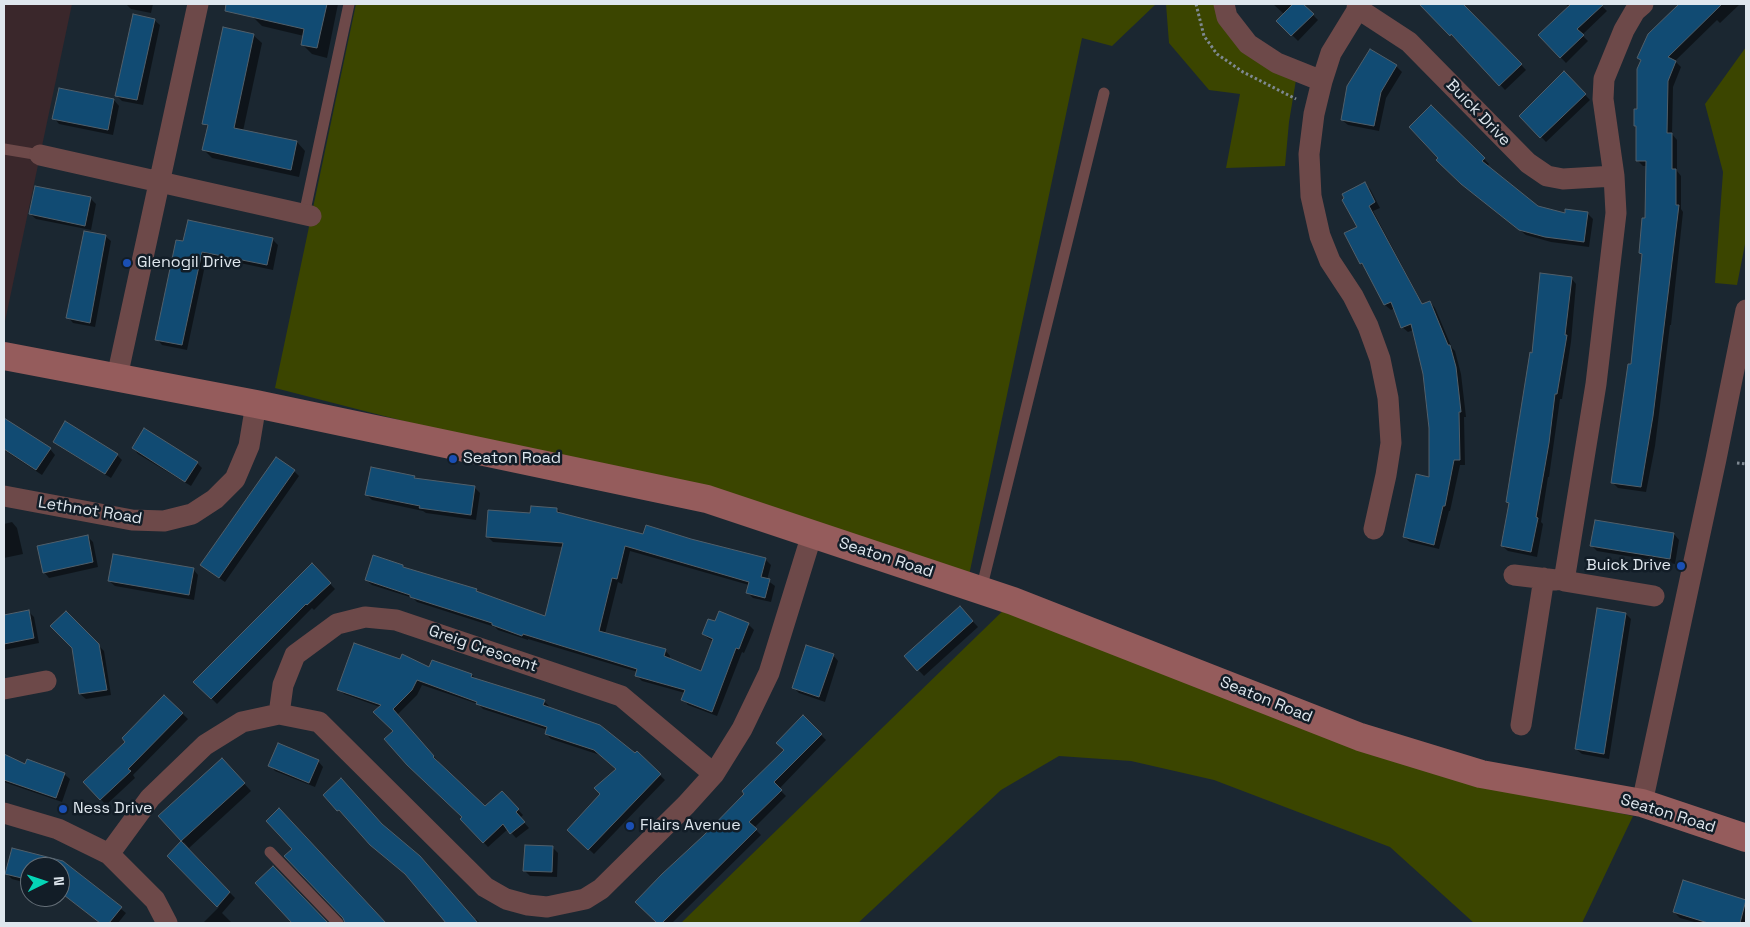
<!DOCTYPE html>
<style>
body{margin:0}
#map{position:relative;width:1750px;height:927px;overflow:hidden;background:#1b2731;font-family:"Space Grotesk",sans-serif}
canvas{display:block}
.frame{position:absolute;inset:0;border:5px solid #dfe7ee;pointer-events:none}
.north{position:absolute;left:20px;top:857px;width:50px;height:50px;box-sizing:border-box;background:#121d27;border:1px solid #646e77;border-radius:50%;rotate:86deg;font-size:14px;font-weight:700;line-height:20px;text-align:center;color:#dfe7ee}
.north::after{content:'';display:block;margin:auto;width:18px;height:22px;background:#05d5b6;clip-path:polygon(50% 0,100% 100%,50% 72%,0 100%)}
</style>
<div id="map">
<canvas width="1750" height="927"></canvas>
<div class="frame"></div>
<div class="north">N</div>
</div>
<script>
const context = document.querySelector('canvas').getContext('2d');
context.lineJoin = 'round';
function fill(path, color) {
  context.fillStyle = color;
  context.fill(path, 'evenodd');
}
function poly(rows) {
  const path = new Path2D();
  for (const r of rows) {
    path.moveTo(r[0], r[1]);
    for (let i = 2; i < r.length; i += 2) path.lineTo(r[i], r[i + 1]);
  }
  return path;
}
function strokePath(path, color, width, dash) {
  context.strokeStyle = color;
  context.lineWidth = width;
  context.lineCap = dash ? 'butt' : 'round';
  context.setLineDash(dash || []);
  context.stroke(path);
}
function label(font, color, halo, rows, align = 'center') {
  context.font = font + ' "Space Grotesk",sans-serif';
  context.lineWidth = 5;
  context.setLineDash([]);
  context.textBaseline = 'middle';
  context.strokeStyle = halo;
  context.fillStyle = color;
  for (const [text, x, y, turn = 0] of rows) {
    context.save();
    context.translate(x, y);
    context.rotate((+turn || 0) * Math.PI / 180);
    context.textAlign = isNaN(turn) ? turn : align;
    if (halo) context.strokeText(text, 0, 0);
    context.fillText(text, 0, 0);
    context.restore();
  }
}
fill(poly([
 [4,4,72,4,4,326]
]), '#3a272b');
fill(poly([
 [356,4,1156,4,1112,46,1082,38,967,585,707,499,275,388],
 [1166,4,1214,4,1221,22,1296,80,1289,122,1285,166,1226,168,1240,94,1209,90,1169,43],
 [1746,47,1746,239,1737,285,1715,283,1723,172,1705,104],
 [1013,601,1493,787,1633,816,1582,923,1474,923,1390,847,1214,780,1131,761,1059,756,1001,790,858,923,681,923]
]), '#3b4500');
fill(poly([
 [126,4,153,4,151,13,131,9],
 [255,4,338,4,327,58,312,54,302,44,304,36,262,26,252,16],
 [1273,4,1302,4,1318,20,1298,41,1278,21,1284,14],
 [1421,4,1463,4,1526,70,1505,90,1457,39,1456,40],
 [1566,4,1600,4,1607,11,1582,35,1588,41,1566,63,1540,36,1569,8],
 [1681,4,1740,4,1720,23,1717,20,1675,61,1681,67,1673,87,1672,134,1677,140,1677,171,1681,176,1681,209,1683,212,1671,325,1670,325,1655,446,1646,492,1618,488,1612,482,1632,366,1643,256,1640,253,1647,219,1647,166,1643,166,1637,160,1637,127,1635,125,1642,62,1638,58,1649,34],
 [154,20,160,25,143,105,122,101,116,95],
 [253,35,262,43,243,131,297,142,305,151,299,177,212,158,204,150,208,128,204,123],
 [1396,66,1402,72,1386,98,1379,131,1348,125,1342,120],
 [1564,73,1590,100,1546,142,1521,116],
 [114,100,119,106,113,135,59,124,54,118],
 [1431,106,1489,164,1487,167,1537,207,1566,214,1587,213,1593,219,1589,247,1551,242,1526,235,1468,189,1439,158],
 [1364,183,1370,189,1380,208,1373,211,1423,305,1430,302,1435,308,1452,348,1455,351,1461,374,1466,417,1464,417,1465,465,1460,465,1450,511,1449,511,1439,549,1410,542,1404,537,1430,478,1430,428,1424,374,1413,330,1408,332,1402,327,1395,308,1391,310,1385,305,1367,269,1361,264,1358,227],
 [36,187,91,199,96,204,91,230,36,219,30,214],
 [105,236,111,241,95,327,73,323,68,317],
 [272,239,278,245,273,270,207,256,187,350,162,345,157,339,177,241],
 [1571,278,1576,284,1571,342,1562,399,1560,399,1549,477,1548,477,1541,522,1543,524,1537,557,1508,551,1502,546,1510,505,1507,502],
 [4,419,50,449,55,455,42,475,4,450],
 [54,442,117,455,122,460,111,478,60,447],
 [133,448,197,463,202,468,191,486,138,454],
 [294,471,299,476,225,582,207,570,202,565],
 [414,477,417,480,474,487,480,493,476,520,426,513,423,511,372,500,366,494],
 [557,509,562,514,644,535,691,540,765,559,771,565,767,580,775,586,771,602,753,598,747,592,749,585,630,551,622,584,618,582,605,634,665,650,670,656,669,660,702,673,714,641,709,639,703,634,748,624,754,630,744,653,742,652,717,716,688,705,683,699,685,693,642,681,637,676,638,672,528,639,528,640,498,630,495,627,417,602,413,598,372,585,366,580,403,566,406,569,476,591,479,593,546,617,563,547,493,542,487,536,532,514],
 [1596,521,1674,534,1679,540,1675,564,1597,551,1592,546],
 [12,522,17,528,23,554,4,558,4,524],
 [88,537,93,542,98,567,49,578,44,572],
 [312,565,335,589,314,610,312,608,217,704,195,682],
 [193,569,198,575,194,600,115,586,109,581],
 [28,611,34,617,39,643,4,650,4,616],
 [66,613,104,651,111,695,86,699,80,694],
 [965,613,978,627,924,676,905,656],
 [1626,614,1631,619,1609,759,1582,754,1576,749],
 [833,655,838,661,825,702,799,693,794,688],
 [430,669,472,675,477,680,544,701,549,706,549,709,635,755,637,753,665,780,594,854,568,830,602,794,618,769,600,755,551,739,546,734,548,730,483,709,478,704,422,685,417,695,397,715,438,761,437,763,485,808,502,793,523,815,520,818,529,828,516,838,508,829,488,847,462,819,464,817,394,731,380,707,344,694,339,689],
 [164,696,188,719,133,775,135,778,106,805,85,782,127,742],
 [803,717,826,740,779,789,786,796,754,828,761,835,672,923,658,923,636,902,704,837,785,750],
 [4,756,26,765,64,774,70,779,62,802,4,782],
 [318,761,323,767,315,787,275,771,270,765],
 [229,767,251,791,189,848,184,842,182,844,235,898,222,913,232,923,203,923,219,907,169,856,183,841,160,816],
 [384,827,475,920,476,919,480,923,448,923,409,877],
 [552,847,558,853,557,877,530,876,525,871],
 [13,849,63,862,126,913,118,923,100,923,60,892,60,867,30,867,30,884,12,879,7,874],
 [1684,882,1746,901,1746,923,1698,923,1680,918,1674,912]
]), '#0007');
const building = poly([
 [226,4,327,4,317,48,301,45,304,29,225,11,226,4],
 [1293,4,1303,4,1314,14,1291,36,1276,21,1293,4],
 [1419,4,1463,4,1522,64,1499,86,1451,34,1450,36,1419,4],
 [1571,4,1604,4,1577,29,1584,35,1560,58,1538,35,1571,4],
 [1679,4,1722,4,1668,57,1676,61,1668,81,1667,133,1672,133,1672,169,1676,169,1676,205,1679,205,1653,416,1641,487,1611,483,1628,364,1631,364,1642,254,1639,253,1642,218,1645,218,1646,161,1636,161,1636,126,1634,126,1634,109,1637,109,1637,69,1641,60,1637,58,1648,34,1679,4],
 [133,14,155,19,137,100,115,96,133,14],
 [223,27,254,34,234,128,297,141,291,170,202,150,208,125,202,124,223,27],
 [1370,49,1397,65,1381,92,1374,126,1341,120,1347,86,1370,49],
 [1564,71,1586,94,1540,138,1519,116,1564,71],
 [59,88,114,99,108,130,52,119,59,88],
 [1431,105,1485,158,1482,161,1538,206,1565,213,1565,209,1588,212,1584,242,1545,237,1519,230,1461,184,1436,160,1438,158,1409,127,1431,105],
 [1365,182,1375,202,1369,206,1422,304,1430,301,1448,345,1450,345,1456,367,1461,412,1459,412,1460,460,1454,460,1445,506,1443,506,1434,545,1403,537,1416,474,1429,477,1429,428,1423,374,1411,324,1401,328,1391,302,1384,305,1362,263,1360,264,1344,233,1357,227,1342,200,1344,198,1342,194,1365,182],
 [35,186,91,197,85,226,29,214,35,186],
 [188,220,273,238,267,265,202,252,182,345,155,340,176,240,183,241,188,220],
 [84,231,106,235,90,323,66,318,84,231],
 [1540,273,1572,277,1565,335,1567,335,1557,394,1555,394,1549,443,1536,517,1538,518,1531,552,1501,546,1509,503,1506,502,1530,352,1532,353,1540,273],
 [4,418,51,448,36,470,4,449,4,418],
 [65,421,118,454,105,474,53,442,65,421],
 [144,428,198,462,185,482,132,448,144,428],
 [276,457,295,470,219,578,200,565,276,457],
 [371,467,415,476,414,478,475,486,471,515,419,508,420,506,365,495,371,467],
 [531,506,557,508,557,512,643,534,646,525,691,539,766,558,761,577,770,579,765,598,746,593,749,582,625,546,617,579,612,578,599,631,666,649,664,656,701,671,713,639,702,634,708,619,715,621,719,611,749,623,739,649,736,648,712,712,681,700,685,690,635,676,637,669,523,634,522,636,492,625,492,623,410,597,410,595,365,580,373,555,403,565,403,567,477,589,476,591,545,616,563,543,486,537,488,510,530,513,531,506],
 [1595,520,1674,533,1670,559,1590,546,1595,520],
 [88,535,93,562,43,573,37,546,88,535],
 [113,554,194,568,189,595,108,581,113,554],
 [312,563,331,583,307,605,306,604,211,699,193,682,312,563],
 [960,606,973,621,917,671,904,656,960,606],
 [1597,608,1626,613,1604,754,1575,749,1597,608],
 [29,610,34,638,4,644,4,615,29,610],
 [66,611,99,644,107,690,79,694,72,648,50,626,66,611],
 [354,643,400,659,402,654,429,667,432,660,472,674,471,677,545,700,543,705,600,725,635,753,637,751,661,774,588,850,567,830,600,794,594,788,616,769,594,750,545,734,547,727,476,704,477,702,417,680,412,690,393,709,434,756,433,757,485,806,502,791,519,809,516,812,525,822,510,834,503,824,483,843,460,819,462,817,407,765,384,739,393,731,373,712,381,705,337,690,354,643],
 [806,645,834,654,819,697,792,688,806,645],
 [164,695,183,713,128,769,131,771,100,800,83,782,125,742,122,738,164,695],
 [803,715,822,734,774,782,782,790,749,822,757,829,662,923,657,923,635,902,662,874,703,836,744,794,742,791,784,750,776,743,803,715],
 [278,743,319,760,309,783,268,766,278,743],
 [4,754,25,764,27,759,65,773,56,798,4,780,4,754],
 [222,758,245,783,181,841,158,816,222,758],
 [341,778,382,824,420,856,478,923,446,923,405,874,370,845,339,810,337,811,323,795,341,778],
 [279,808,292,822,386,923,345,923,343,918,284,856,292,849,266,821,279,808],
 [181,841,230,892,217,907,167,856,181,841],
 [525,845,553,846,552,872,523,871,525,845],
 [12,848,63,861,122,907,109,923,100,923,60,892,60,867,30,867,30,880,5,874,12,848],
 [273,866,328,923,292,923,255,883,273,866],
 [1683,880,1746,900,1740,923,1708,923,1673,912,1683,880]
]);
fill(building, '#114b73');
strokePath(building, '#515f6a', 1);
strokePath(poly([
 [1196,4,1204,36,1217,54,1243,72,1296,99],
 [1737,463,1746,464]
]), '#7f8992', 3, [2.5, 2.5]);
strokePath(poly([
 [4,149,40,155],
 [304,215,349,4],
 [981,590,1104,93],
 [270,852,338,923]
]), '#6d4949', 11);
strokePath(poly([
 [1224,4,1227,17,1248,44,1277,63,1322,81],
 [1361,4,1331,53,1322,81,1314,114,1309,154,1311,196,1320,236,1330,261,1353,296,1368,326,1380,359,1388,398,1391,443,1386,475,1374,529],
 [1643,4,1635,11,1624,30,1604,79,1603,99,1614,176,1616,213,1596,384,1564,581,1654,596],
 [1357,8,1409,42,1528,163,1547,176,1563,179,1614,176],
 [40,155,311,216],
 [117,377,198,4],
 [4,496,132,520,164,521,192,514,215,499,235,479,249,446,256,404],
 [1514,575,1556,580],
 [4,689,46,681],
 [279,714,283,685,295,655,337,624,365,617,396,620,621,696,714,774],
 [1521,725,1544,578],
 [1642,803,1716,459,1746,310],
 [4,813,58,829,109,854,155,900,167,923],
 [109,854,150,798,205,745,242,722,279,714,319,722,485,887,506,899,528,905,547,907,585,899,601,889,686,805,714,774,742,729,769,673,812,534]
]), '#6d4949', 21);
strokePath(poly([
 [4,356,256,404,707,499,1013,601,1360,737,1481,774,1642,803,1746,838]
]), '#955c5c', 28);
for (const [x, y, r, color] of [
 [127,263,5,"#1a4fb4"],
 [453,459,5,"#1a4fb4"],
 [1681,566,5,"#1a4fb4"],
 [63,809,5,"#1a4fb4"],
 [630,826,5,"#1a4fb4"]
]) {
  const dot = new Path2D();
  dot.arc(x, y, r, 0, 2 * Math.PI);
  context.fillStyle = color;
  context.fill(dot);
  strokePath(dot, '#121d27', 2);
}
label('16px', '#dfe7ee', '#121d27', [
 ["Buick Drive",1478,113,46],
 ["Lethnot Road",90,511,9],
 ["Seaton Road",886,558,18],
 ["Greig Crescent",483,649,19],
 ["Seaton Road",1266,700,22],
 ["Seaton Road",1668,814,17]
]);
label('16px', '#dfe7ee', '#121d27', [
 ["Glenogil Drive",137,263],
 ["Seaton Road",463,459],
 ["Buick Drive",1671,566,"right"],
 ["Ness Drive",73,809],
 ["Flairs Avenue",640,826]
], 'left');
</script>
